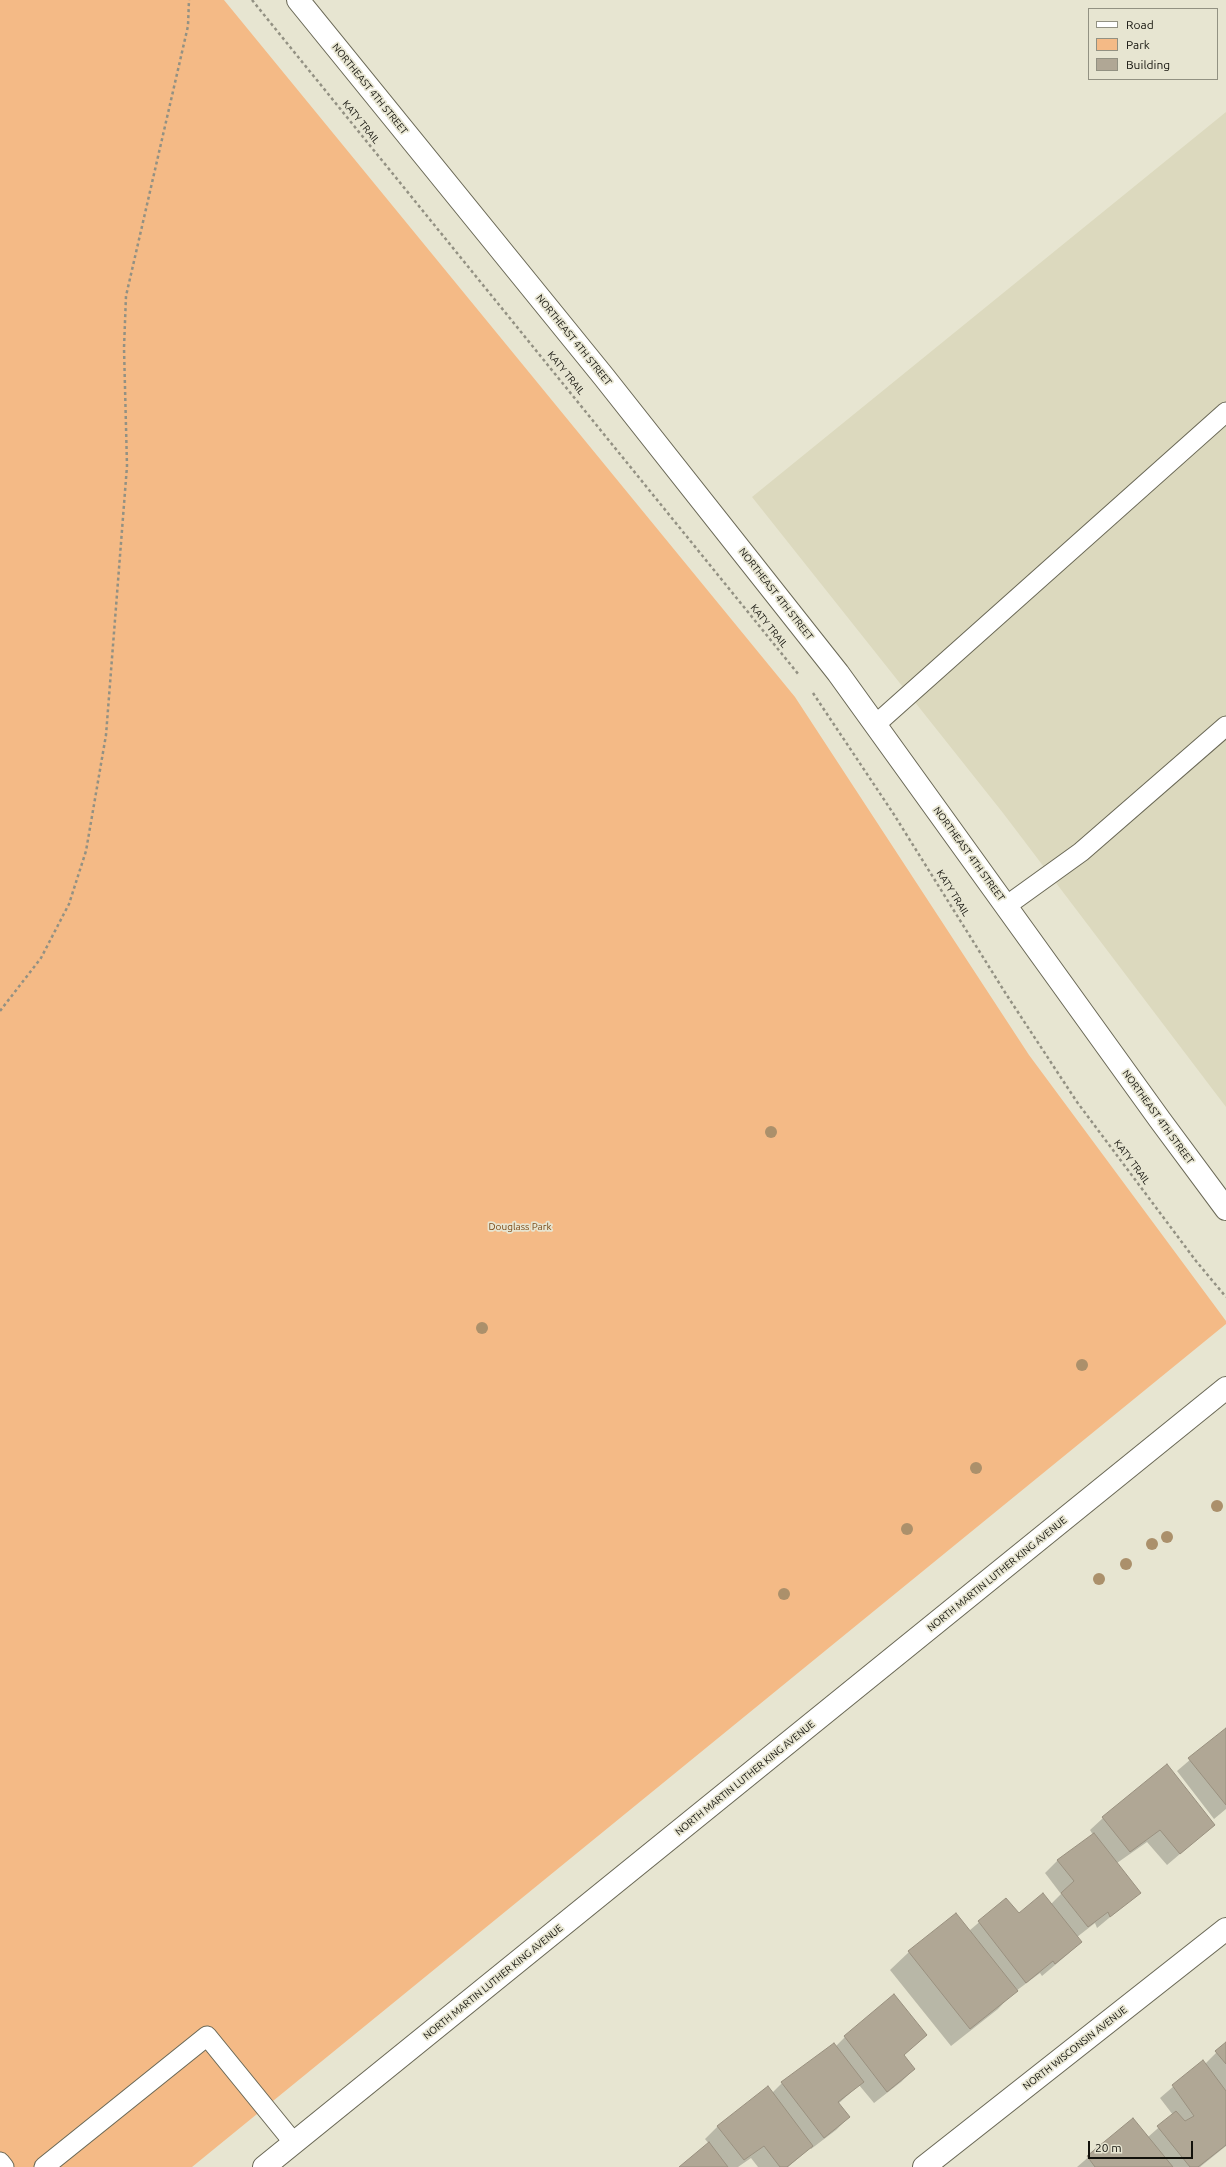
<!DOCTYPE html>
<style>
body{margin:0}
#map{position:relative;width:1226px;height:2167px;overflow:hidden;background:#e7e5d1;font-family:Ubuntu,sans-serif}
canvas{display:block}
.legend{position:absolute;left:1088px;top:8px;width:130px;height:72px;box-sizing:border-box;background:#e7e5d1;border:1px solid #929182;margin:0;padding:5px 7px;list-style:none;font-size:12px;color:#13120c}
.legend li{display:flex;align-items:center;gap:8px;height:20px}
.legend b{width:20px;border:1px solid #929182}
.scale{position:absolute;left:1088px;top:2141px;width:105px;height:18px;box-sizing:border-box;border:2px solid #13120c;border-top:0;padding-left:5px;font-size:12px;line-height:14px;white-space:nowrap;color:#13120c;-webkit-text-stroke:3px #e7e5d1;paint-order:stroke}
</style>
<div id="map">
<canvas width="1226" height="2167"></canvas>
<ul class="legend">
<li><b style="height:5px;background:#fff"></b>Road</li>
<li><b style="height:11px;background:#f4ba86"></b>Park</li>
<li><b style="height:11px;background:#b0a795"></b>Building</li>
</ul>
<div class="scale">20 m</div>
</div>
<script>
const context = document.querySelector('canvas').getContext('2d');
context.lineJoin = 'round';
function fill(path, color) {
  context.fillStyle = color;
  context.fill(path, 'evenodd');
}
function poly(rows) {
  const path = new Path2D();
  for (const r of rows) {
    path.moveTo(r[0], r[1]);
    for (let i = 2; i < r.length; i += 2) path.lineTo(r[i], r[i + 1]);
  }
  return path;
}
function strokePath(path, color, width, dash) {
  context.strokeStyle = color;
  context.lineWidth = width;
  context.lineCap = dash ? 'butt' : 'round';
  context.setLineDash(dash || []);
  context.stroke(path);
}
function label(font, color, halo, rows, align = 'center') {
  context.font = font + ' Ubuntu,sans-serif';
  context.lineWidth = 3.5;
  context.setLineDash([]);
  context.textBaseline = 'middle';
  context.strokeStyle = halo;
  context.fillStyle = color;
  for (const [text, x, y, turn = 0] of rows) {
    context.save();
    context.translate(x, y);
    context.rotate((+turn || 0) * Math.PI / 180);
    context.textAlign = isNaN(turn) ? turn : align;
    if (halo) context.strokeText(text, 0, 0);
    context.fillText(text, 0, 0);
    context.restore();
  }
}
fill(poly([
 [1226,112,1226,1107,1003,813,752,497]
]), '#dcd9be');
fill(poly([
 [0,0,224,0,795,697,1029,1055,1226,1321,1226,1324,192,2167,0,2167]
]), '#f4ba86');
fill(poly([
 [1226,1729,1226,1809,1214,1819,1177,1771],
 [1167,1765,1214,1825,1167,1865,1147,1842,1117,1863,1139,1893,1097,1928,1095,1923,1077,1937,1081,1942,1068,1954,1042,1976,1040,1973,1012,1994,998,2009,951,2046,890,1970,909,1952,969,1931,1006,1899,1019,1914,1051,1904,1061,1894,1045,1873,1058,1860,1093,1835,1090,1830,1103,1818],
 [926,2035,903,2056,914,2069,901,2082,874,2103,859,2085,838,2104,849,2117,836,2130,811,2149,810,2148,788,2167,758,2167,751,2158,738,2167,681,2167,709,2144,705,2139,718,2126,772,2093,782,2083,835,2047,845,2037],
 [1226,2043,1226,2146,1200,2167,1077,2167,1133,2119,1148,2137,1173,2115,1160,2098,1203,2061,1205,2064]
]), '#0003');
const building = poly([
 [1226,1728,1226,1805,1188,1758,1226,1728],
 [1167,1764,1215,1825,1180,1854,1160,1830,1130,1852,1102,1817,1167,1764],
 [1094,1833,1141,1893,1110,1917,1108,1912,1088,1927,1061,1893,1074,1881,1057,1860,1094,1833],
 [1043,1893,1082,1942,1055,1964,1053,1961,1026,1983,978,1921,1006,1898,1019,1913,1043,1893],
 [956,1913,1018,1991,970,2029,908,1951,956,1913],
 [894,1994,927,2035,904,2055,915,2069,887,2092,844,2036,894,1994],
 [1226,2042,1226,2064,1215,2051,1226,2042],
 [834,2043,864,2082,838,2102,850,2117,824,2138,781,2082,834,2043],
 [1203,2060,1226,2091,1226,2145,1198,2167,1190,2167,1157,2126,1176,2111,1185,2121,1194,2116,1172,2085,1203,2060],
 [768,2086,813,2146,787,2167,780,2167,764,2146,744,2160,717,2126,768,2086],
 [1133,2118,1173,2167,1095,2167,1087,2156,1133,2118],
 [709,2142,728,2167,679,2167,709,2142]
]);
fill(building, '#b0a795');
strokePath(building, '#99907f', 1);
const service = poly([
 [875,725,1226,412],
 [1006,906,1081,852,1226,726],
 [0,2162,4,2167],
 [44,2167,207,2036,294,2143]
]);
const minor = poly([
 [924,2167,1226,1929]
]);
const tertiary = poly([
 [298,0,604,377,838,673,1160,1120,1226,1209]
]);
const secondary = poly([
 [264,2167,1226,1388]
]);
strokePath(service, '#6a6856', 21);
strokePath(minor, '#6a6856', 24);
strokePath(tertiary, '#6a6856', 24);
strokePath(secondary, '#6a6856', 24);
strokePath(poly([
 [252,0,799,675],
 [813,693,893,813,1006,994,1077,1102,1196,1261,1226,1297],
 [0,1011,41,958,69,904,86,851,106,735,127,466,124,348,126,296,188,26,189,0]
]), '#939183', 2.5, [3, 3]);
strokePath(service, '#fff', 19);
strokePath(minor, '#fff', 22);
strokePath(tertiary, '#fff', 22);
strokePath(secondary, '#fff', 22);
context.fillStyle = '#ab906b';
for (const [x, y] of [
 [771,1132],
 [482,1328],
 [1082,1365],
 [976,1468],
 [1217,1506],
 [907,1529],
 [1167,1537],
 [1152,1544],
 [1126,1564],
 [1099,1579],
 [784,1594]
]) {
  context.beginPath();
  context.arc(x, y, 6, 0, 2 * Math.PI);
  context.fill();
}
label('10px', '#13120c', '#e7e5d1', [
 ["NORTHEAST 4TH STREET",370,89,51],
 ["KATY TRAIL",361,122,51],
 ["NORTHEAST 4TH STREET",574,340,51],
 ["KATY TRAIL",566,373,51],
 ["NORTHEAST 4TH STREET",776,594,52],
 ["KATY TRAIL",769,626,51],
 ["NORTHEAST 4TH STREET",969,854,54],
 ["KATY TRAIL",953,893,58],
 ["NORTHEAST 4TH STREET",1158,1117,54],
 ["KATY TRAIL",1132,1162,53],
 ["NORTH MARTIN LUTHER KING AVENUE",997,1574,-39],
 ["NORTH MARTIN LUTHER KING AVENUE",745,1778,-39],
 ["NORTH MARTIN LUTHER KING AVENUE",493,1982,-39],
 ["NORTH WISCONSIN AVENUE",1075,2048,-38]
]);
label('10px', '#7a4a17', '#e7e5d1', [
 ["Douglass Park",520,1227]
]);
</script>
